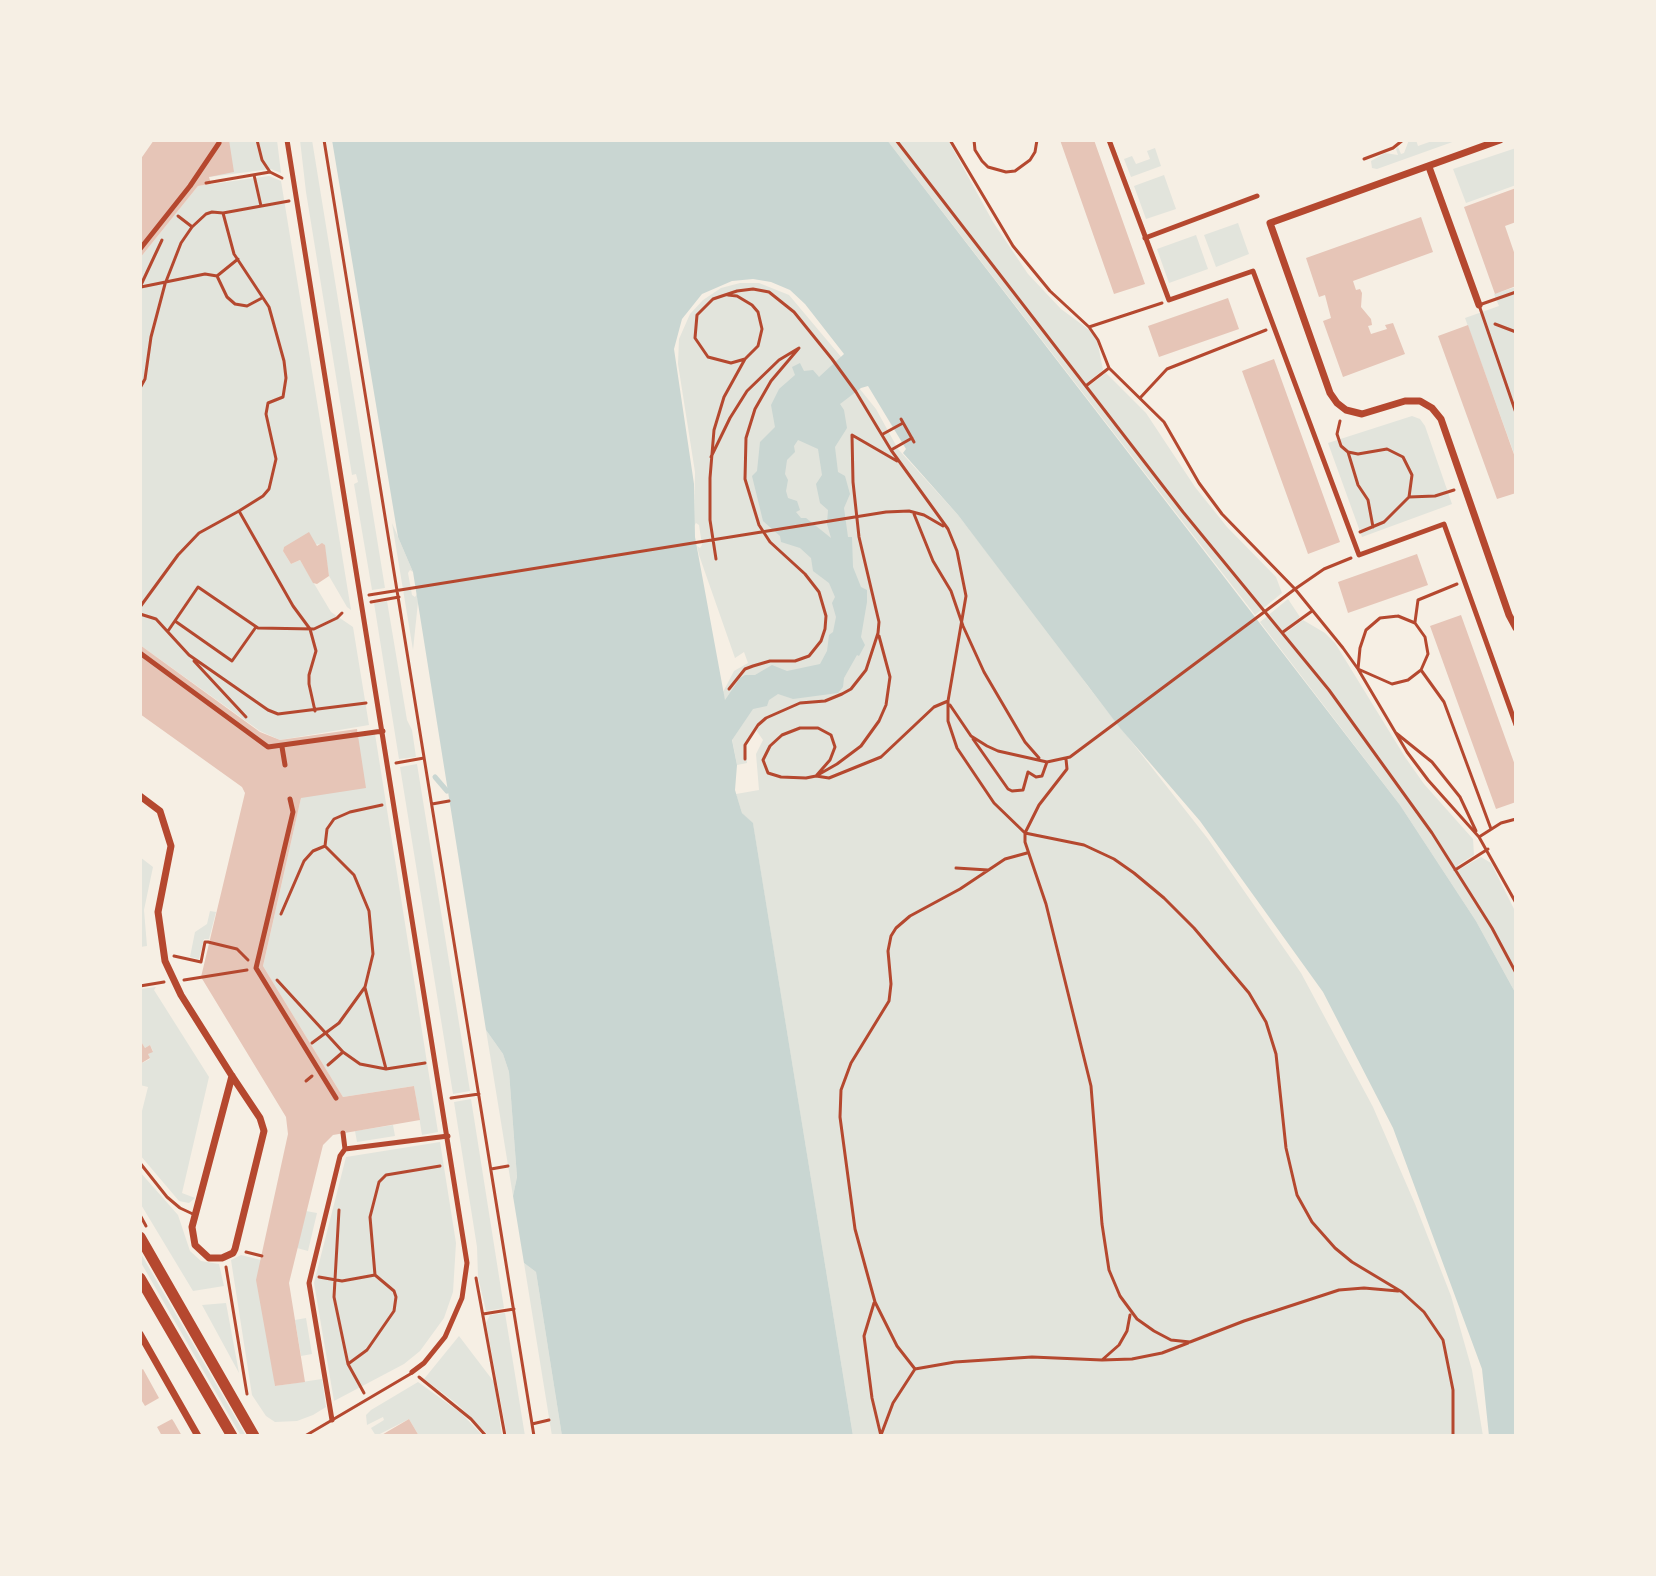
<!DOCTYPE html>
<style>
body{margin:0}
#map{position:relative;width:1656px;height:1576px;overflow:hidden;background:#f6efe4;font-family:"PT Sans",sans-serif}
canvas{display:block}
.frame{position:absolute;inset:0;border:142px solid #f6efe4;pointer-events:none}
</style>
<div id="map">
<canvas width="1656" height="1576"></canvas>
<div class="frame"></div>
</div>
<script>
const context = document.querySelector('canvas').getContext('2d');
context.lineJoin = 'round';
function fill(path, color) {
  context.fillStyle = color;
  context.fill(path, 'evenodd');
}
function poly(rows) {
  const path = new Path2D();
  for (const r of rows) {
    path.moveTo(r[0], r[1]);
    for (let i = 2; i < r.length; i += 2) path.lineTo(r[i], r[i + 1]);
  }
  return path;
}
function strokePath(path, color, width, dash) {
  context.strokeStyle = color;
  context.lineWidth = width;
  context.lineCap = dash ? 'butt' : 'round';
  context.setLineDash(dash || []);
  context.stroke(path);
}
fill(poly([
 [222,140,277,140,281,173,271,169,209,177],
 [300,140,312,140,385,588,372,590,354,484,358,482,356,474,352,475,306,192],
 [887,140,948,140,993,222,1028,274,1061,309,1088,329,1097,340,1103,370,1088,382,1090,385,1106,373,1146,413,1195,487,1227,527,1276,577,1282,593,1255,615],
 [1409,140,1416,140,1418,146,1435,140,1458,140,1377,169,1372,168,1371,161,1385,153,1398,155,1396,149,1398,147,1401,154,1404,153],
 [1155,148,1161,166,1131,177,1124,159,1132,156,1136,164,1150,159,1147,151],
 [1516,148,1516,185,1466,203,1453,169],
 [1164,175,1176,209,1146,219,1134,186],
 [269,176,281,181,351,610,347,607,329,576,324,544,284,547,283,551,291,564,300,560,331,612,353,627,369,725,280,740,260,731,140,645,140,258,198,186],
 [1238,223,1249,254,1216,267,1204,235],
 [1196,235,1208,269,1169,283,1157,249],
 [740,283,759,283,789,295,842,358,838,362,876,409,898,449,958,515,1054,638,1087,685,1208,839,1301,973,1373,1107,1415,1204,1451,1296,1472,1370,1483,1436,853,1436,753,824,742,813,736,794,759,790,756,754,763,740,756,730,746,746,747,763,737,765,723,692,734,671,748,663,744,652,735,658,699,555,697,546,700,548,702,545,699,525,696,523,694,526,695,472,678,364,679,339,690,314,703,300,721,288],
 [1516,287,1516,459,1465,318,1499,306,1494,294],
 [1412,416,1420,419,1425,426,1452,504,1362,537,1328,443],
 [392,523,413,572,410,570,408,573,412,595,415,597,417,594,418,602,413,650],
 [1288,599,1300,617,1285,630,1287,632,1303,620,1325,633,1335,643,1405,757,1424,784,1473,839,1474,855,1458,865,1460,869,1481,857,1491,863,1516,913,1516,994,1476,921,1400,805,1260,622],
 [387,601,407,720,412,730,416,757,399,759,374,603],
 [375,734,438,1132,422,1135,414,1086,343,1097,263,966,301,798,358,737],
 [417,764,470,1091,453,1094,400,767],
 [140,857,153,867,144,910,147,946,140,947],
 [210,911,216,912,209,939,204,939,199,959,190,957,195,932,207,924],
 [156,987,154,990,209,1077,182,1193,195,1198,189,1203,179,1201,140,1155,140,1119,148,1087,140,1085,140,1064,150,1059,148,1054,153,1051,150,1045,145,1048,140,1040,140,989],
 [486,1030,503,1054,509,1072,517,1177,513,1196],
 [471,1099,504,1308,486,1311,478,1277,477,1247,454,1102],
 [393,1125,395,1136,357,1142,355,1131],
 [440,1142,456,1243,453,1292,444,1318,420,1351,404,1364,334,1401,314,1283,346,1157],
 [140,1172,178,1215,190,1251,201,1261,219,1264,224,1286,193,1291,140,1203],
 [306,1211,317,1213,308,1251,297,1248],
 [140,1252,246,1436,241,1436,140,1261],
 [241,1255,261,1260,275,1386,322,1379,326,1407,313,1415,297,1421,275,1422,266,1416,252,1395,231,1260],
 [524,1263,536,1272,562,1436,552,1436],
 [226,1303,239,1373,202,1305],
 [505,1313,525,1436,507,1436,486,1323,490,1315],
 [306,1318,312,1354,301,1356,295,1320],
 [459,1336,494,1382,502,1436,489,1436,457,1404,424,1379],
 [418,1382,461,1413,483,1436,419,1436,409,1419,376,1436,371,1428,384,1420,383,1417,367,1425,366,1415,371,1410]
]), '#e2e4dc');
fill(poly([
 [332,140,887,140,1400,805,1476,921,1516,994,1516,1436,1489,1436,1482,1369,1393,1128,1323,992,1200,821,1120,728,958,515,903,453,906,449,868,386,861,388,840,404,844,410,847,428,835,447,838,472,845,476,850,494,844,508,848,537,852,537,853,567,861,587,867,590,867,602,861,637,865,645,859,656,857,655,844,678,843,687,838,693,793,699,778,694,769,700,767,706,753,709,732,740,737,765,735,790,742,813,753,823,853,1436,562,1436,536,1272,524,1263,513,1196,517,1177,509,1072,503,1054,486,1030,413,572,398,537],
 [753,279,771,282,790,290,805,304,844,354,819,377,813,370,804,371,800,363,792,367,795,375,779,389,771,405,775,427,760,442,757,471,752,476,763,521,780,536,781,542,800,548,811,558,813,571,829,583,835,597,832,603,836,617,833,632,829,635,827,651,820,664,787,671,772,665,755,675,745,675,740,678,725,700,695,537,694,484,674,349,682,319,702,294,732,281],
 [798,440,818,449,822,475,816,484,820,503,828,510,827,524,831,538,806,518,801,518,796,512,800,510,797,501,788,498,786,491,788,480,785,474,787,460,795,452,794,446]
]), '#c9d6d2');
strokePath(poly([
 [435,777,447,791]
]), '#c9d6d2', 5);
fill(poly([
 [154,140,229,140,234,172,209,177,211,184,198,186,140,258,140,160],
 [1060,140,1094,140,1145,284,1114,294],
 [1516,188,1516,222,1505,226,1516,258,1516,286,1495,294,1464,207],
 [1421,217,1433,252,1353,281,1356,290,1360,289,1362,293,1361,307,1371,319,1372,325,1368,326,1371,334,1387,329,1385,325,1393,323,1405,354,1343,377,1323,321,1331,318,1326,299,1325,295,1319,297,1306,258],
 [1228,298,1239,329,1159,357,1148,326],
 [1468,325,1516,460,1516,493,1497,499,1438,336],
 [1274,359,1340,542,1308,554,1242,371],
 [309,532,317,546,322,543,325,545,329,576,317,584,313,583,300,560,291,564,283,551,284,547],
 [1417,554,1428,585,1348,613,1338,582],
 [1461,615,1516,768,1516,802,1496,809,1430,626],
 [140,645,260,732,280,740,357,729,366,788,301,798,263,966,343,1097,414,1086,420,1120,333,1135,323,1145,289,1283,305,1382,275,1386,256,1280,288,1134,286,1117,201,977,245,793,242,787,140,714],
 [140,1040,145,1048,150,1045,153,1052,148,1054,150,1058,140,1064],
 [143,1369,159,1398,145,1406,140,1398,140,1371],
 [172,1419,174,1422,182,1436,162,1436,157,1427],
 [409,1419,419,1436,380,1436]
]), '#e6c5b7');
strokePath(poly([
 [257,140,262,160,270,172,282,178],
 [324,140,534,1436],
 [896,140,1183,512,1329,690,1432,833,1492,928,1516,973],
 [950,140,1013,246,1050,291,1089,327,1098,340,1109,368,1164,422,1199,483,1222,514,1295,589,1343,648,1358,669,1407,752,1428,780,1479,837,1516,903],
 [1364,159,1393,148,1403,140],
 [254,175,261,206],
 [206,183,270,172],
 [223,213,234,254,269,307,284,361,286,378,283,397,268,403,266,414,276,459,269,489,263,496,239,511],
 [178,216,191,226],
 [217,276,227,297,235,304,247,306,262,298],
 [140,287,162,240],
 [141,287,205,274,217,276,238,259],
 [1495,324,1516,332],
 [1089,327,1162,303],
 [745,359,731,363,708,357,695,338,697,315,713,299,737,291,753,289,769,292,794,312,832,359,856,392,891,450,948,529,957,551,966,596,948,701,948,721,957,748,994,803,1025,833,1084,845,1114,859,1134,873,1164,898,1194,928,1249,993,1266,1022,1276,1054,1286,1148,1297,1195,1312,1222,1335,1248,1352,1262,1402,1292,1424,1312,1443,1340,1453,1390,1453,1436],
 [1087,385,1109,368],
 [140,388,145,379,151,337,165,284,181,243,192,227,206,214,212,212,223,213,289,201],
 [1140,398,1167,369,1266,330],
 [901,419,914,442],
 [1340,421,1337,434,1341,446,1348,452,1358,454,1387,449,1403,457,1412,475,1409,497],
 [883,434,903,423],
 [891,450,912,438],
 [1348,452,1358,485,1368,500,1373,527],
 [711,457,730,418,747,391,779,360,799,348,771,381,755,409,746,438,745,479,759,525,770,542,805,574,819,592,826,616,825,629,821,641,809,656,795,661,770,661,753,666,745,669,729,689],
 [914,514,933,561,951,591,963,626,984,672,1025,742,1039,758],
 [1360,532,1384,522,1409,497,1435,496,1454,490],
 [716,559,710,520,710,478,714,430,724,397,745,359,758,346,762,329,758,312,752,305,737,296,728,295],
 [369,595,886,512,909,511,924,515,943,526],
 [371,602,399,597],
 [140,607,178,555,199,533,239,511,293,606,310,629,316,651,309,675,309,684,315,711],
 [140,614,156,619,189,655],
 [1398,616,1415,623,1425,637,1428,654,1421,670,1408,680,1392,684,1358,669,1360,648,1366,630,1380,618,1398,616],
 [175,621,232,661,256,627],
 [1415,622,1418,600,1457,584],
 [168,631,198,587,258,628,314,629,337,618,342,613],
 [1283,632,1312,611],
 [879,636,890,677,886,705,879,721,861,746,837,764,816,776,829,778,881,757,934,707,948,701],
 [189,655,268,710,278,714,366,703],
 [194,661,246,717],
 [1421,670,1444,702,1491,829],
 [950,705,971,736,987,746,998,751,1047,762,1070,757,1295,589,1324,569,1351,558],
 [800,728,818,728,831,735,835,747,830,760,816,776,806,778,781,777,768,773,763,760,770,746,782,735,800,728],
 [1396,733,1432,762,1460,797,1476,831],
 [973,739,1008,789,1012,791,1023,790,1028,772,1036,777,1042,776,1047,762],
 [745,759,745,745,758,725,766,718,800,703,825,701,842,694,851,689,866,670,878,633,879,622,859,537,853,482,852,435,897,461],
 [1066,759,1067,769,1039,805,1025,833,1025,842,1046,904,1091,1086,1102,1224,1109,1270,1120,1296,1137,1319,1154,1331,1171,1340,1190,1342,1244,1321,1339,1290,1364,1288,1398,1291],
 [396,763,424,758],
 [432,804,449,801],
 [1479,837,1501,823,1516,819],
 [325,846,327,829,334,819,350,812,382,805],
 [1027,853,1005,859,960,889,910,916,896,928,891,936,888,951,891,984,889,1001,851,1063,841,1090,840,1117,855,1229,875,1302,897,1346,915,1369,955,1362,1032,1357,1102,1360,1119,1345,1127,1331,1130,1315],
 [956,868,988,870],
 [1455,870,1488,849],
 [281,914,304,861,313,851,325,846,354,875,369,911,373,954,365,987,339,1023,312,1043],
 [174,956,201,962,205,942,208,942,237,949,248,960],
 [184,980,247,970],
 [277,980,343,1052,360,1064,386,1069,425,1063],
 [140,986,164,982],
 [365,988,386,1069],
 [328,1065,343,1052],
 [306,1081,312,1076],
 [451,1098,479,1094],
 [491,1169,508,1166],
 [339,1210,334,1297,348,1364,364,1393],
 [140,1215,146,1226],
 [246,1252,262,1256],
 [226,1267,247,1394],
 [319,1277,342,1281,375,1275,370,1217,379,1182,386,1175,440,1166],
 [476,1278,505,1436],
 [874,1303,864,1336,872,1398,881,1436],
 [483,1314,514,1309],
 [1102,1360,1132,1359,1162,1353,1188,1343],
 [348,1364,367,1350,394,1311,396,1297,394,1291,375,1275],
 [419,1377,471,1419,486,1436],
 [532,1424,549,1420],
 [881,1435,893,1403,915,1369]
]), '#b5482f', 3);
strokePath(poly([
 [974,140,975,150,982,161,988,167,1006,172,1015,171,1030,160,1035,152,1037,140],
 [1516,231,1516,233],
 [1516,292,1479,305,1516,413],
 [140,1163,167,1197,180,1208,195,1215],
 [305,1436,412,1373]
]), '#b5482f', 3);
strokePath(poly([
 [287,140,467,1263,462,1298,445,1337,424,1363,412,1372],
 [1109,140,1169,300,1253,271,1359,555,1444,524,1516,725],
 [1145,238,1257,196],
 [140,249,190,186,219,143],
 [140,653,268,747,383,731],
 [282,747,285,765],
 [290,799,293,812,256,968,336,1098],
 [343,1133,345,1149],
 [332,1420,309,1283,340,1156,345,1149,448,1136]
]), '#b5482f', 5);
strokePath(poly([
 [1500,140,1270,223,1330,393,1337,403,1346,410,1362,414,1405,401,1420,401,1432,408,1441,419,1509,615,1516,628],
 [1429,167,1479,305],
 [140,796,160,811,171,846,158,912,165,961,181,995,232,1076],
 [232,1076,260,1118,264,1131,235,1249,233,1253,222,1258,209,1258,195,1245,192,1227,232,1076],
 [140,1334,198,1436]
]), '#b5482f', 7);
strokePath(poly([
 [140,1237,254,1436],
 [140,1278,232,1436]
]), '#b5482f', 11);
</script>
